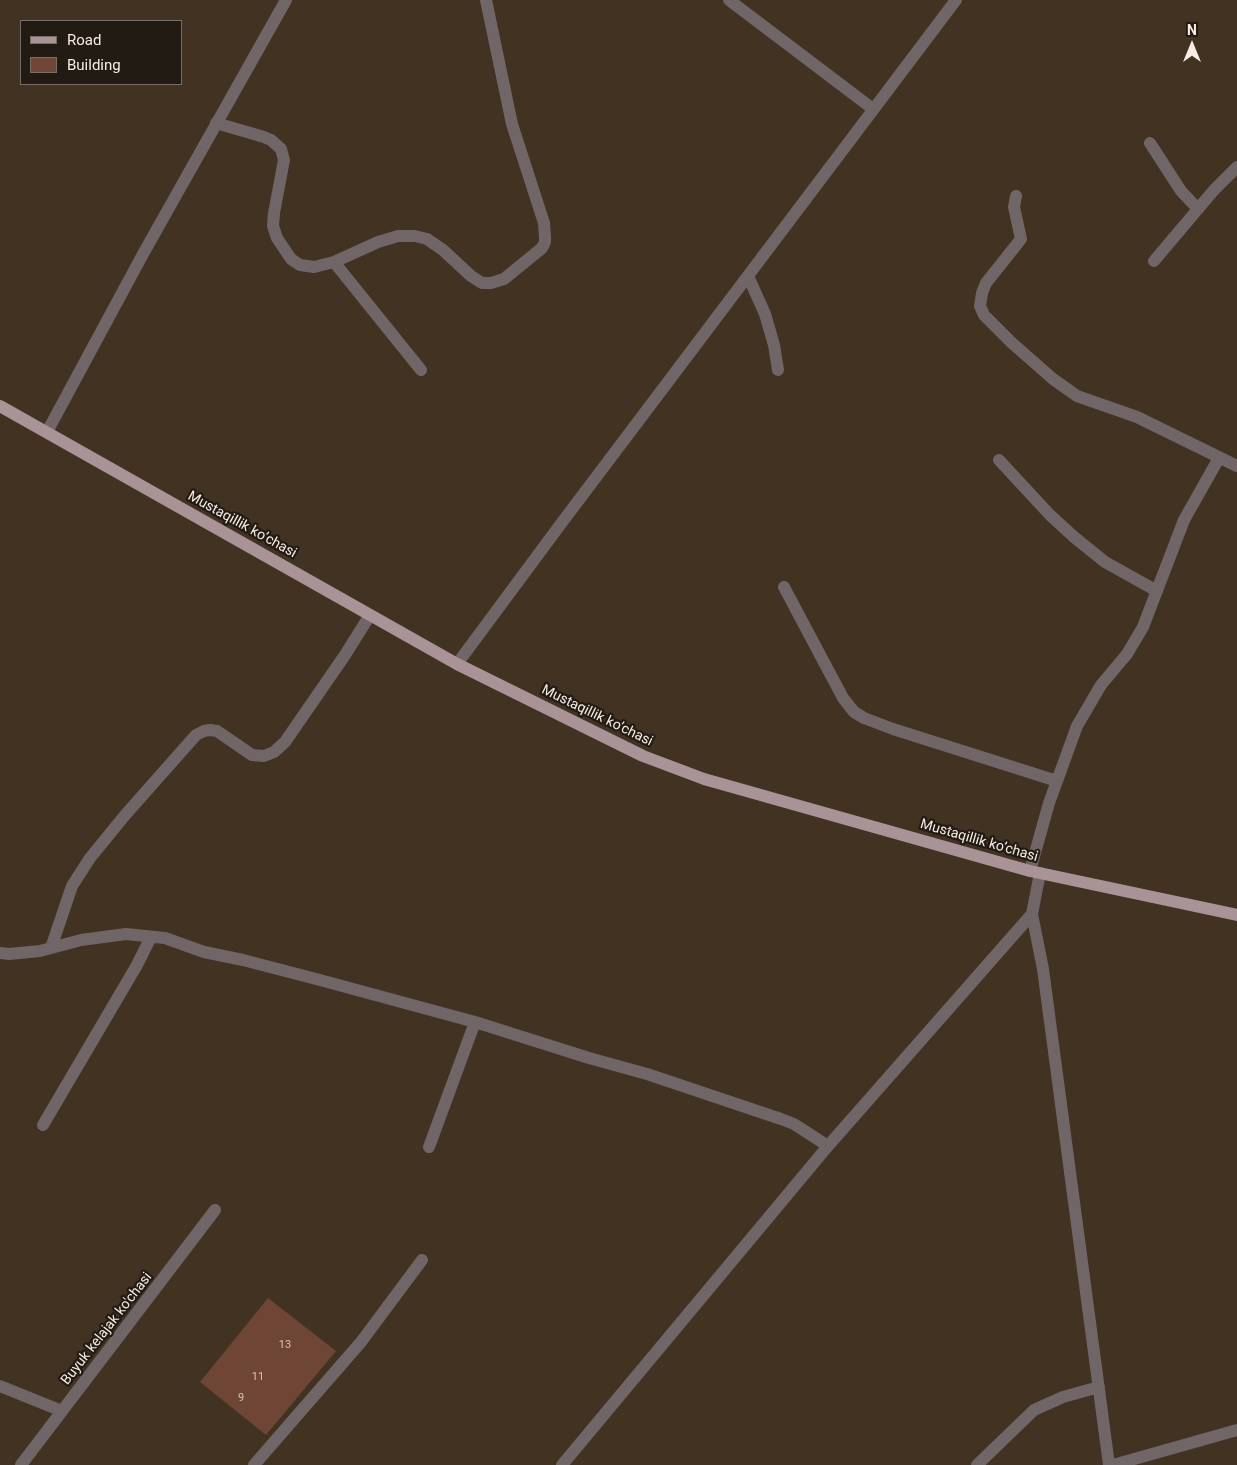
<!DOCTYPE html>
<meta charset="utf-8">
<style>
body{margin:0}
#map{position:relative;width:1237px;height:1465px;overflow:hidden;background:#413222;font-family:Roboto,sans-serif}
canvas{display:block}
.legend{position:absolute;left:20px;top:20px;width:162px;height:65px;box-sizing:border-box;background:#221b14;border:1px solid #776f67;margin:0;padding:6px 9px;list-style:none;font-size:15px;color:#f7ede4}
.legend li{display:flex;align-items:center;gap:10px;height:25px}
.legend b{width:25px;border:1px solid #776f67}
.north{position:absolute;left:1167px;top:20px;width:50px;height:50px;-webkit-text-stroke:4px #221b14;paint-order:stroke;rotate:0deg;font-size:14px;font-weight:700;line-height:20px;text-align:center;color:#f7ede4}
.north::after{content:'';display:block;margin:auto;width:18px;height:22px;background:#f7ede4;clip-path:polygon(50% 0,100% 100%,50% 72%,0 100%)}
</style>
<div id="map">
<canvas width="1237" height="1465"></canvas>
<ul class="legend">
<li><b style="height:6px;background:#aa9397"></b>Road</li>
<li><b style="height:14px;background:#6f4636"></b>Building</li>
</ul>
<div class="north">N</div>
</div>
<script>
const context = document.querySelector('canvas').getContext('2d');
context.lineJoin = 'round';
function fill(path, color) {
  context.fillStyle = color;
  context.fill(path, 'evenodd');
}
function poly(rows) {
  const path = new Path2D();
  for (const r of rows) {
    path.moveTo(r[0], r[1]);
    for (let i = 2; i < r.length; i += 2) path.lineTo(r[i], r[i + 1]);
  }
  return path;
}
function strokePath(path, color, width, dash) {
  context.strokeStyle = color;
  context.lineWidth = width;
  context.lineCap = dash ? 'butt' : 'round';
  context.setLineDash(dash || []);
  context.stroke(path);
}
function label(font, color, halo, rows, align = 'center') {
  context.font = font + ' Roboto,sans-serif';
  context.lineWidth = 4.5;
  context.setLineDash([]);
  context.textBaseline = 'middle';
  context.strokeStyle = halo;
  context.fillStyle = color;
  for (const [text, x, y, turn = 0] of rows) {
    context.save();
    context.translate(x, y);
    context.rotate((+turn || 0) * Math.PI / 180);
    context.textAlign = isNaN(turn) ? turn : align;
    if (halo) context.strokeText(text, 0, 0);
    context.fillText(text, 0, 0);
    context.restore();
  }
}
fill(poly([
 [268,1298,336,1351,266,1435,200,1382]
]), '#6f4636');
strokePath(poly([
 [729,0,873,109],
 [216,123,264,137,271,140,281,149,284,160,274,213,273,226,277,238,291,259,300,265,314,267,334,262,378,242,398,236,415,236,427,239,443,250,471,276,482,283,491,283,504,279,542,248,545,242,545,237,544,223,512,124,486,0],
 [1150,143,1181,191,1198,209],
 [1016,196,1014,207,1021,239,986,283,982,293,980,306,984,315,1012,343,1053,379,1077,396,1137,417,1237,466],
 [1154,261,1214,190,1237,167],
 [334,262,421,370],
 [748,276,765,314,774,345,778,370],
 [47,432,143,254,286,0],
 [999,460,1050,515,1074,537,1105,562,1157,591],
 [784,587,843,698,854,712,864,718,893,729,1057,781],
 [457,664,560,525,956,0],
 [1030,871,1049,803,1077,726,1101,685,1127,654,1143,627,1184,520,1219,458],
 [1040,873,1032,914,1043,969,1109,1465],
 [51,948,72,886,90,858,126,814,196,735,204,731,210,730,217,731,252,755,264,756,274,752,285,742,345,655,370,615],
 [0,953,9,954,40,951,81,940,126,934,165,938,204,952,243,960,320,980,475,1022,589,1058,647,1074,781,1119,794,1124,828,1146],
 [43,1125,137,965,151,937],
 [429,1147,475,1022],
 [0,1386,62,1411],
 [21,1465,215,1210],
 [254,1465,361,1342,422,1260],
 [562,1465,828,1146,1032,914],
 [977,1465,1034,1410,1063,1397,1099,1387],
 [1113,1465,1237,1430]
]), '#706567', 12);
strokePath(poly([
 [0,406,457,664,643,756,704,779,1030,871,1237,915]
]), '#aa9397', 12);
label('11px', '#d5c3b8', null, [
 ["13",285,1345],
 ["11",258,1377],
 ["9",241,1398]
]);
label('14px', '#f7ede4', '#221b14', [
 ["Mustaqillik ko’chasi",242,525,29],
 ["Mustaqillik ko’chasi",597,716,26],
 ["Mustaqillik ko’chasi",979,841,16],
 ["Buyuk kelajak ko'chasi",107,1329,-52]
]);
</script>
